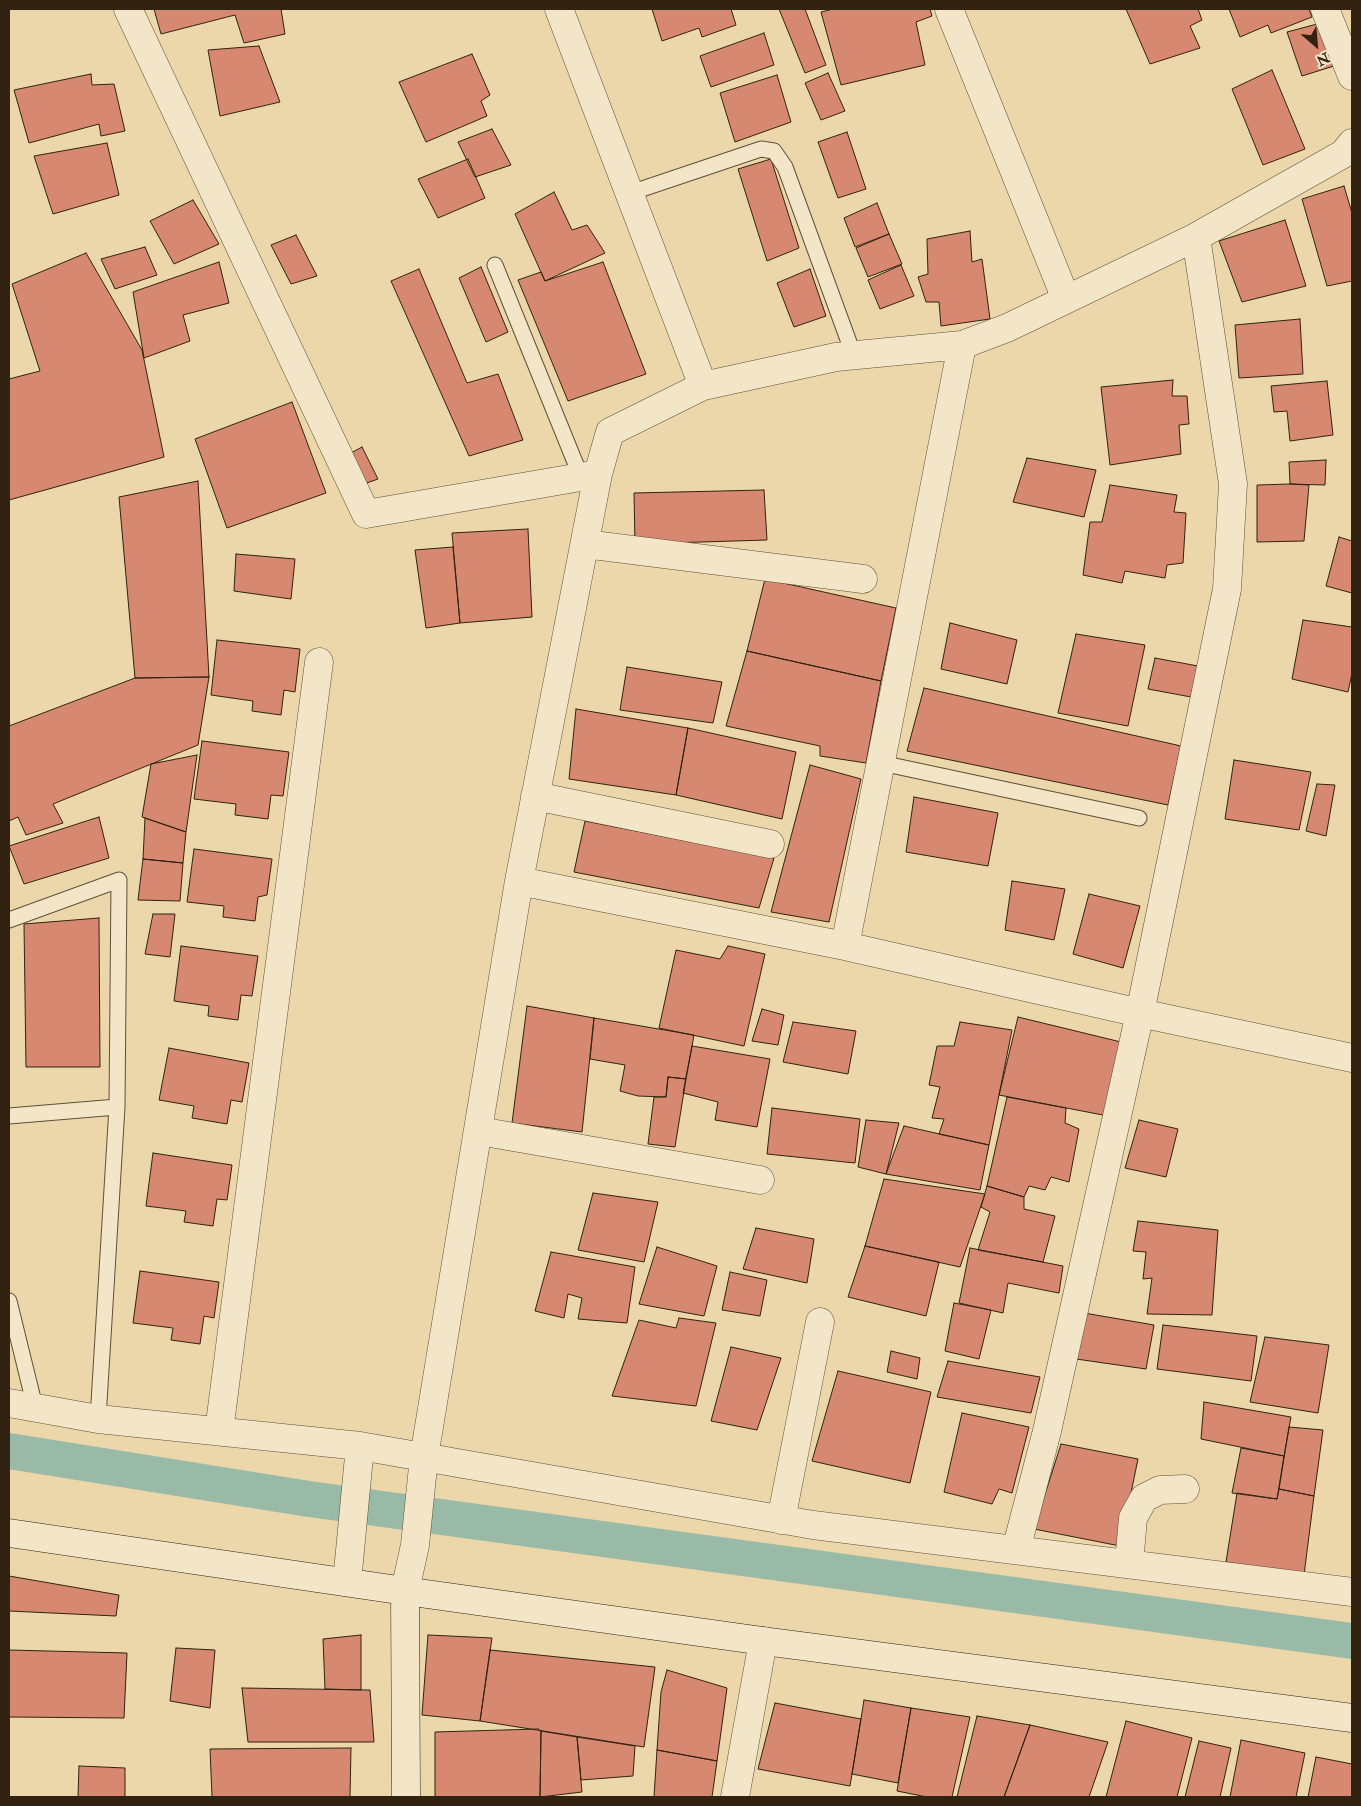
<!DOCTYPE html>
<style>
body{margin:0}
#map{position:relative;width:1361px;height:1806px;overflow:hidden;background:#ebd7aa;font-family:"IM FELL Double Pica",serif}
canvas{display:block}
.frame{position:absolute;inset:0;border:10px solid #312211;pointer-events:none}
.north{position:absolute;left:1291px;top:20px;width:50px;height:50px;-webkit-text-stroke:4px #f2e5c8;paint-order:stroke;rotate:153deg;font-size:14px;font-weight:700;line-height:20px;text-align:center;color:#312211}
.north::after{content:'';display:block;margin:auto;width:18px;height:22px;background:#312211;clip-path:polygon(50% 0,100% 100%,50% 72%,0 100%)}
</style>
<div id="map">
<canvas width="1361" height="1806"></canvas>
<div class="frame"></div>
<div class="north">N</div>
</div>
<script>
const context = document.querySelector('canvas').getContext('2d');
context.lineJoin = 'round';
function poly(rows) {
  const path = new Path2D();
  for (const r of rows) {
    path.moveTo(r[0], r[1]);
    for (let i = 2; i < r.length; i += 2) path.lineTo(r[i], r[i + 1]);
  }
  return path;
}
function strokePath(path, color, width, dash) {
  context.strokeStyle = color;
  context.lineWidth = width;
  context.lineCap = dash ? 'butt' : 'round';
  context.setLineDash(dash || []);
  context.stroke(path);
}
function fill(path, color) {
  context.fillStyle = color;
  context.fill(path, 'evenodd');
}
strokePath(poly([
 [9,1451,309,1499,1352,1641]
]), '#99baa6', 36);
const building = poly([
 [154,9,281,9,285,34,244,43,235,15,161,34,154,9],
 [652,9,731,9,736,25,702,37,699,28,662,41,652,9],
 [779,9,805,9,826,65,805,73,779,9],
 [833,9,930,9,932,16,916,22,925,65,841,85,821,12,833,9],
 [1126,9,1198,9,1202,20,1190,26,1200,48,1150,64,1126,9],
 [1229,9,1309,9,1312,17,1271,33,1268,25,1240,37,1229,9],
 [1321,23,1334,66,1302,76,1287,32,1321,23],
 [764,33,774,65,711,87,700,56,764,33],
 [259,46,280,102,220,116,208,50,259,46],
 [472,54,490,95,481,101,487,116,426,142,399,82,472,54],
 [1272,70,1305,149,1263,165,1232,89,1272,70],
 [828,73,845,111,821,120,805,83,828,73],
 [91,74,92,85,114,84,125,131,101,136,99,124,29,143,14,90,91,74],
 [777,75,791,122,735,142,720,93,777,75],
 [492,129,511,165,475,177,458,142,492,129],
 [847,132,866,189,838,198,818,142,847,132],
 [107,143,119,195,53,214,34,156,107,143],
 [468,159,485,198,438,218,418,179,468,159],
 [771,159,799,248,767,261,738,169,771,159],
 [1344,186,1352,213,1352,281,1327,286,1302,199,1344,186],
 [554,192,572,230,587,225,605,253,545,281,515,214,554,192],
 [193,200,219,244,174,264,150,221,193,200],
 [877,203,889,234,855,247,844,218,877,203],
 [1285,220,1306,286,1242,302,1219,241,1285,220],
 [970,231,972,262,982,259,990,319,941,326,939,302,926,302,918,277,928,274,927,239,970,231],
 [889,234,902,264,868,277,856,248,889,234],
 [296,235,317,276,291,284,271,245,296,235],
 [145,247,157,275,115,289,101,259,145,247],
 [86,253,142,350,164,457,9,500,9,379,40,371,12,284,86,253],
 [219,262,229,303,183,315,190,341,144,358,133,292,219,262],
 [603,262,646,374,568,401,518,280,541,272,545,281,603,262],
 [901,265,914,296,880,309,868,280,901,265],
 [481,267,508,332,486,342,459,278,481,267],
 [419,269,467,383,498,374,523,440,469,456,391,281,419,269],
 [810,269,826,316,794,327,777,283,810,269],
 [1300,319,1303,374,1239,378,1235,325,1300,319],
 [1173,380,1172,396,1187,396,1189,424,1179,425,1181,454,1110,465,1101,387,1173,380],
 [1327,381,1333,435,1290,441,1287,411,1274,412,1271,386,1327,381],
 [292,402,326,493,227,528,195,439,292,402],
 [362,447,378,479,364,484,349,454,362,447],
 [1027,458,1096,470,1084,517,1013,502,1027,458],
 [1326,460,1325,485,1290,484,1289,462,1326,460],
 [198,481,209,677,135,678,119,497,198,481],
 [1290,484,1309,485,1304,541,1257,542,1257,485,1290,484],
 [1110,485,1177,495,1174,512,1186,513,1183,563,1167,565,1165,578,1125,571,1122,583,1083,575,1090,522,1102,522,1110,485],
 [764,490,767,540,635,544,634,493,764,490],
 [528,529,532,617,460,623,452,533,528,529],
 [1339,537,1352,541,1352,593,1326,586,1339,537],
 [453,547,460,623,426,628,415,550,453,547],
 [236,554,295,559,291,599,234,591,236,554],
 [765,579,896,608,881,681,747,651,765,579],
 [1303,620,1352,627,1352,673,1348,692,1292,679,1303,620],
 [950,623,1017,640,1007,684,941,669,950,623],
 [1076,634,1145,645,1128,726,1058,713,1076,634],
 [217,640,300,649,295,692,284,690,281,715,252,711,253,701,211,695,217,640],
 [747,651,881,681,866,763,820,756,820,746,726,726,747,651],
 [1155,658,1198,666,1191,697,1148,689,1155,658],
 [627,667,722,682,713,723,620,710,627,667],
 [209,677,198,745,53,804,63,823,26,835,18,817,9,821,9,726,135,678,209,677],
 [924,688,1181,746,1168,805,907,751,924,688],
 [576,709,688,728,676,795,569,779,576,709],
 [688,728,796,752,782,819,676,795,688,728],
 [202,741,289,752,283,796,271,795,268,819,235,815,236,804,194,799,202,741],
 [197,755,186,832,142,817,151,764,197,755],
 [1234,760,1311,772,1299,830,1225,819,1234,760],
 [810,765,861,779,829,922,771,912,810,765],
 [1317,784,1335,785,1326,836,1306,831,1317,784],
 [914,797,998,813,988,866,906,852,914,797],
 [99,817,109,858,24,884,9,846,99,817],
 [145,818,186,832,183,863,143,859,145,818],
 [585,821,774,858,759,908,574,872,585,821],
 [194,849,272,859,267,895,258,897,255,921,223,917,224,906,187,902,194,849],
 [143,859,183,863,180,901,138,900,143,859],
 [1012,881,1065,889,1054,940,1005,930,1012,881],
 [1089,894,1140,906,1123,968,1073,954,1089,894],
 [153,914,175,914,170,957,145,954,153,914],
 [99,918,100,1067,26,1067,24,924,99,918],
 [181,946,258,956,252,996,241,995,238,1020,208,1016,209,1006,174,1001,181,946],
 [728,946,765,954,744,1046,659,1028,676,950,720,959,728,946],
 [527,1006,594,1018,582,1132,512,1123,527,1006],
 [762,1009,784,1015,778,1045,752,1041,762,1009],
 [1018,1017,1121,1042,1108,1116,999,1095,1018,1017],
 [594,1018,694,1035,686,1079,668,1077,666,1097,638,1096,620,1091,625,1065,590,1059,594,1018],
 [793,1022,856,1031,848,1074,783,1062,793,1022],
 [960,1022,1012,1030,989,1145,939,1134,944,1119,932,1118,940,1087,929,1085,937,1046,954,1046,960,1022],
 [692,1046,770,1059,757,1127,715,1120,718,1102,683,1093,692,1046],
 [169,1048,249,1063,242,1102,231,1100,227,1124,192,1118,194,1106,159,1100,169,1048],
 [668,1077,686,1079,675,1147,648,1144,654,1097,666,1097,668,1077],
 [1007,1097,1066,1108,1065,1123,1079,1129,1069,1182,1051,1177,1045,1190,1029,1186,1024,1197,987,1186,1007,1097],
 [772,1108,860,1119,855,1163,767,1154,772,1108],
 [866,1120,899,1123,886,1174,858,1167,866,1120],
 [1139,1120,1178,1129,1166,1177,1125,1168,1139,1120],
 [904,1126,989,1145,980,1190,886,1174,904,1126],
 [153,1153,232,1165,227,1200,217,1199,213,1226,184,1222,186,1211,146,1206,153,1153],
 [884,1179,985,1194,960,1267,865,1246,884,1179],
 [987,1186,1024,1197,1024,1209,1055,1216,1043,1262,978,1250,990,1212,981,1207,987,1186],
 [593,1193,658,1202,644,1262,578,1250,593,1193],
 [1138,1221,1218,1230,1212,1315,1147,1314,1152,1278,1143,1279,1146,1252,1133,1251,1138,1221],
 [756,1228,814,1239,807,1283,743,1269,756,1228],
 [865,1246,939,1262,926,1316,848,1297,865,1246],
 [657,1247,717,1266,704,1316,639,1304,657,1247],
 [970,1248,1063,1266,1059,1293,1008,1283,1003,1313,959,1303,970,1248],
 [551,1252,635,1267,627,1323,578,1319,582,1298,568,1294,564,1318,535,1311,551,1252],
 [140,1271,219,1282,214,1318,204,1316,200,1344,171,1340,173,1328,133,1323,140,1271],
 [730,1272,767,1280,760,1316,722,1310,730,1272],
 [954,1303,991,1310,979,1359,945,1351,954,1303],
 [1084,1313,1154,1325,1146,1369,1076,1359,1084,1313],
 [679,1318,716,1323,696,1406,612,1396,639,1320,676,1328,679,1318],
 [1163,1325,1257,1336,1251,1381,1157,1369,1163,1325],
 [1265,1337,1329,1345,1318,1413,1250,1402,1265,1337],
 [731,1347,781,1358,757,1430,711,1421,731,1347],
 [891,1351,920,1358,917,1379,887,1372,891,1351],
 [948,1361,1040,1377,1031,1413,937,1397,948,1361],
 [838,1371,931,1392,910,1483,812,1461,838,1371],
 [1204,1402,1291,1417,1284,1456,1201,1439,1204,1402],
 [962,1413,1029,1427,1012,1493,999,1489,992,1504,944,1492,962,1413],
 [1289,1427,1323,1430,1314,1496,1279,1489,1289,1427],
 [1061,1444,1138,1459,1120,1546,1034,1529,1061,1444],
 [1241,1448,1284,1456,1277,1499,1232,1493,1241,1448],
 [1279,1489,1314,1496,1304,1575,1226,1562,1237,1493,1277,1499,1279,1489],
 [9,1576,119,1595,116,1616,9,1611,9,1576],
 [361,1635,361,1690,325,1689,323,1639,361,1635],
 [428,1635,492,1638,480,1721,422,1715,428,1635],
 [176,1648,215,1650,210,1708,170,1701,176,1648],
 [9,1650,127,1653,124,1718,9,1717,9,1650],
 [490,1650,655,1667,644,1747,480,1721,490,1650],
 [667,1670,727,1688,717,1761,657,1750,661,1692,667,1670],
 [242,1688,370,1690,374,1742,248,1742,242,1688],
 [864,1700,911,1708,898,1783,852,1774,864,1700],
 [775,1703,861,1719,850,1786,758,1769,775,1703],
 [911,1708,970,1717,952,1797,927,1797,897,1791,911,1708],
 [977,1716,1030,1725,1004,1797,957,1797,977,1716],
 [1126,1721,1192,1738,1177,1797,1106,1797,1126,1721],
 [1030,1725,1108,1742,1089,1797,1004,1797,1030,1725],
 [538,1729,541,1731,540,1797,435,1797,435,1732,538,1729],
 [541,1731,577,1737,582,1792,540,1797,541,1731],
 [577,1737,635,1746,633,1776,581,1780,577,1737],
 [1241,1740,1305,1753,1296,1797,1230,1797,1241,1740],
 [1199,1741,1231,1748,1220,1797,1185,1797,1199,1741],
 [351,1748,350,1797,212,1797,210,1749,351,1748],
 [657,1750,717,1761,712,1797,654,1797,657,1750],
 [1316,1757,1352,1764,1352,1797,1308,1797,1316,1757],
 [79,1766,125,1768,125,1797,78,1797,79,1766]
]);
fill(building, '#d68870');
strokePath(building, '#312211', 1);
const lane = poly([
 [630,193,761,149,774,151,785,167,854,356],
 [495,265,581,477],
 [881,763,1139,818],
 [9,920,119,880,117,1107,98,1419],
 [9,1116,117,1107],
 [9,1301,35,1407]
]);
const street = poly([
 [128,9,366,514,598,474],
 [559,9,703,386],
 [949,9,1066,299],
 [1325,9,1352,76],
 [585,544,863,579],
 [535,796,770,844],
 [519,881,845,946,1140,1013,1352,1058],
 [845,946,962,345],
 [479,1131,760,1180],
 [9,1403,98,1419,360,1446,813,1525,1352,1592],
 [219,1431,319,662],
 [781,1520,820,1322],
 [1016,1550,1047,1431,1140,1013,1227,589,1233,484,1196,237],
 [1129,1564,1133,1518,1144,1498,1160,1490,1185,1489],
 [347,1582,360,1446],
 [405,1591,415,1545,424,1457,519,881,598,474,610,432,703,386,836,357,962,345,1007,328,1196,237,1343,154,1352,143],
 [735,1797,763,1641]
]);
const secondary = poly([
 [9,1533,405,1591,763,1641,1352,1718],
 [405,1591,406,1797]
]);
strokePath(lane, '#604f37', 17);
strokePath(street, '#604f37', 29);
strokePath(secondary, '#312211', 29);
strokePath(lane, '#f2e5c8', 15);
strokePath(street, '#f2e5c8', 28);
strokePath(secondary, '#f2e5c8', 28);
</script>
